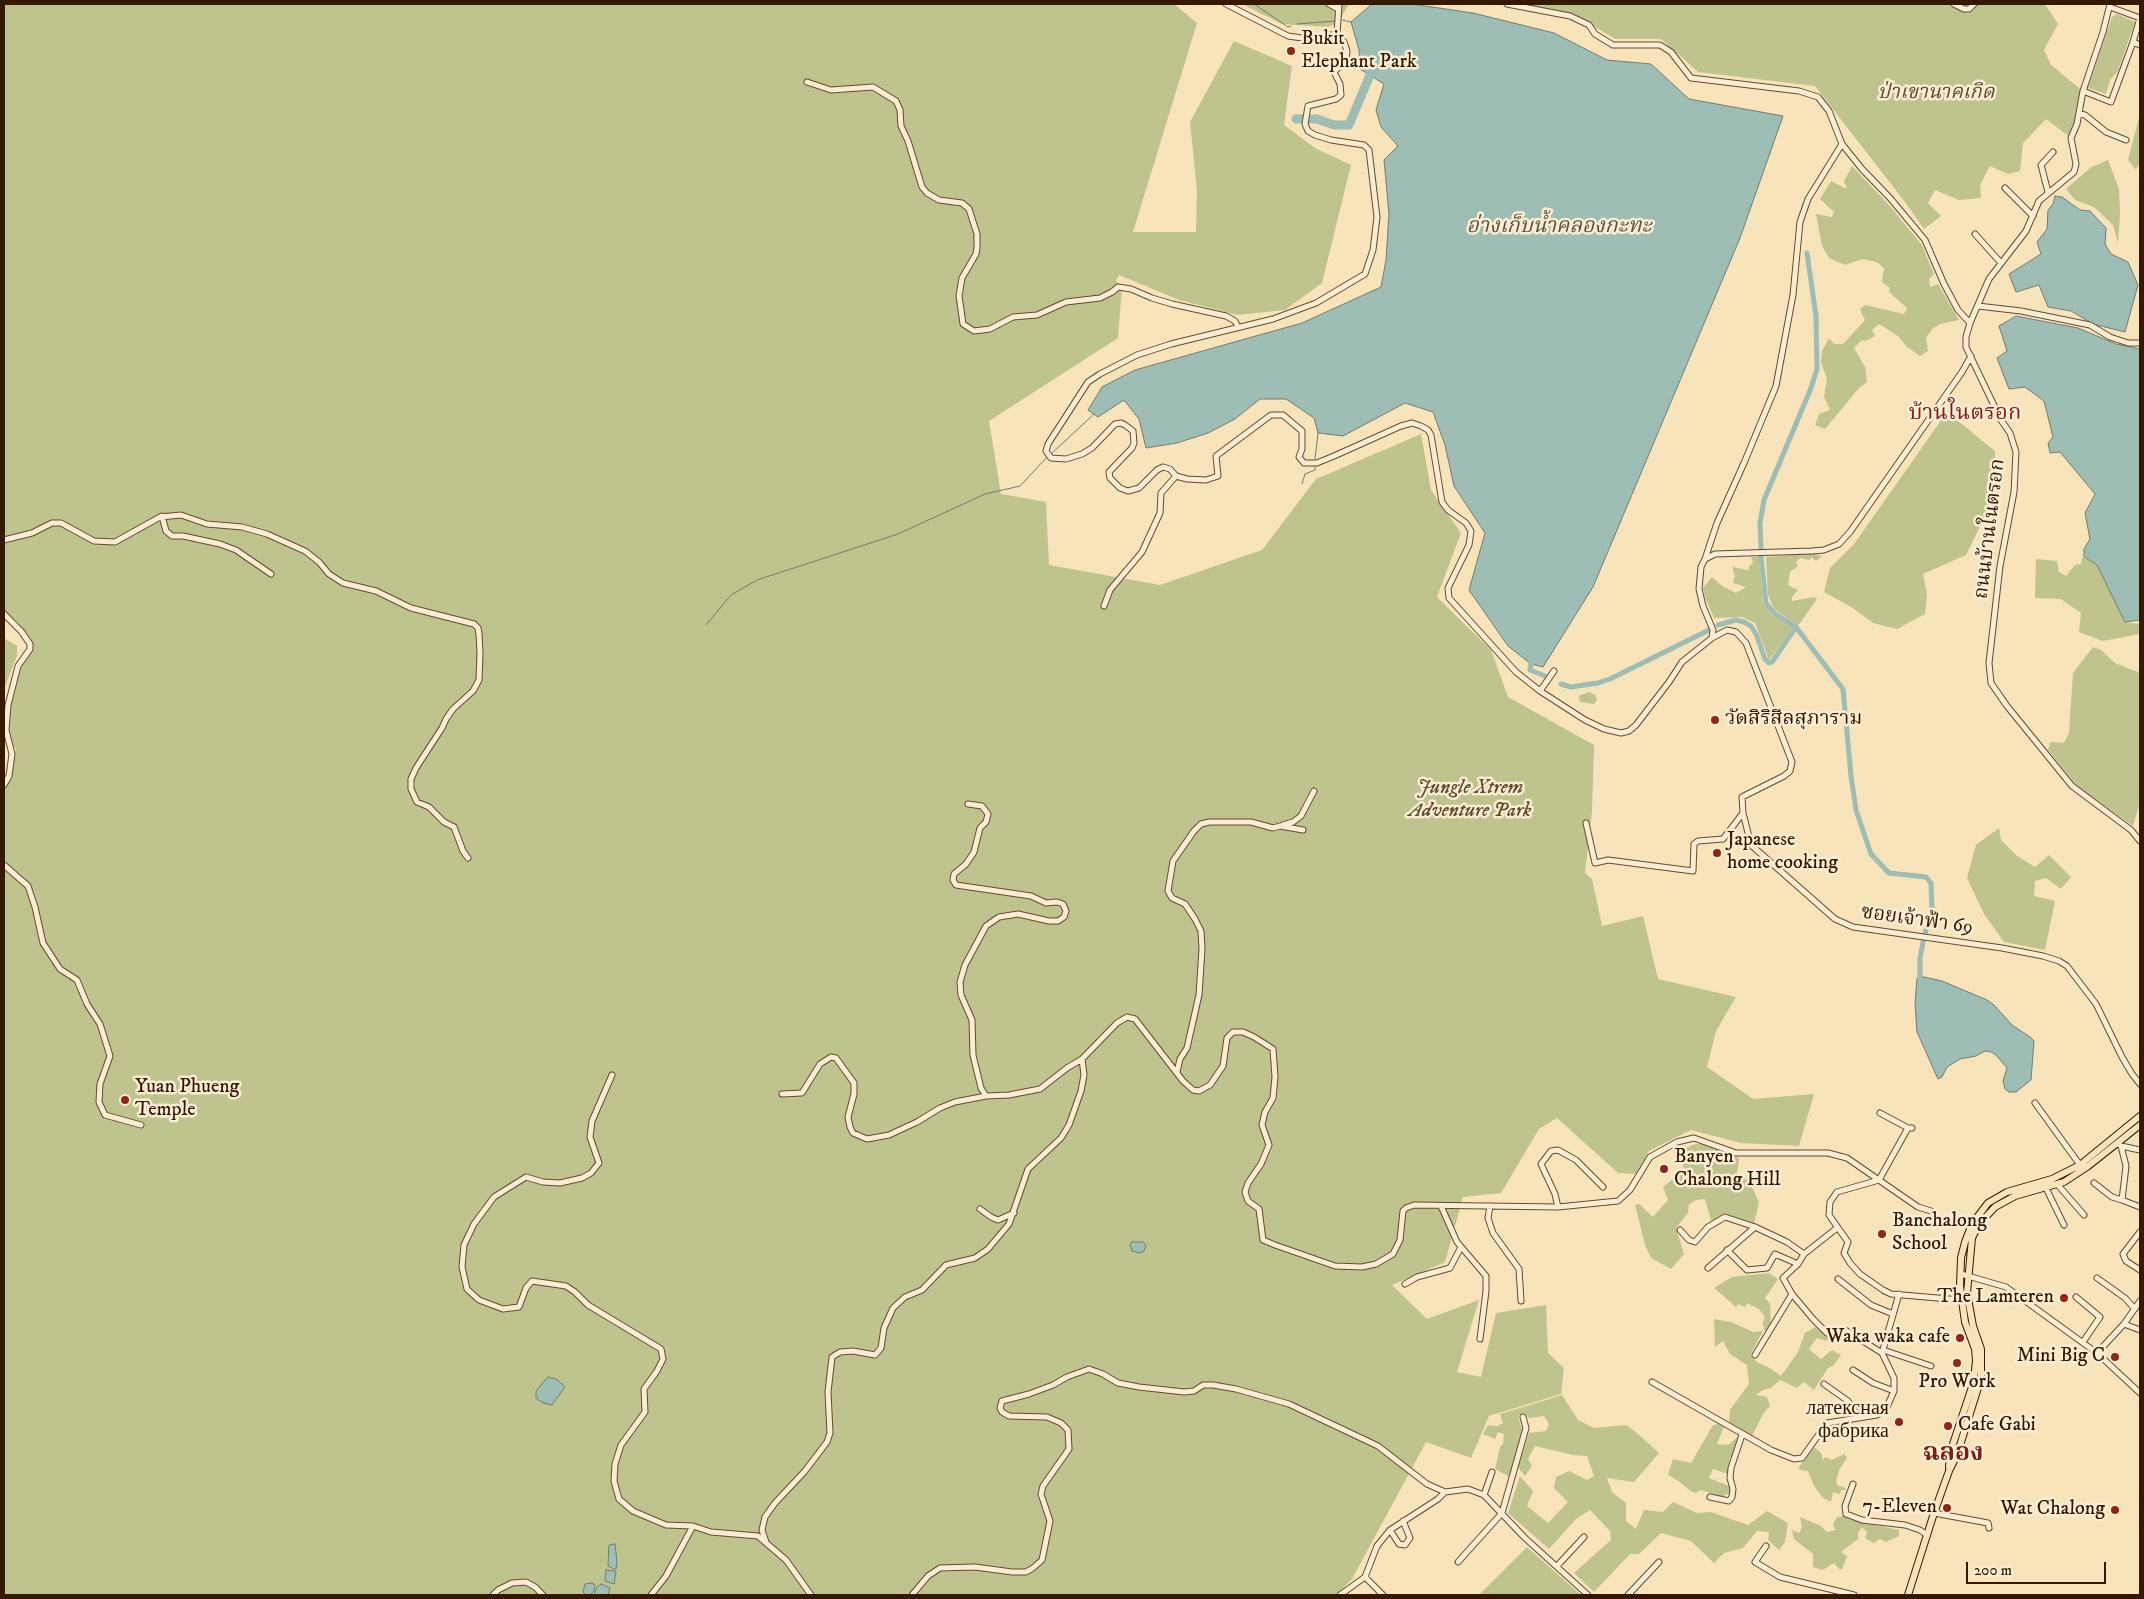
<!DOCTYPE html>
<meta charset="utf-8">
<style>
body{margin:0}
#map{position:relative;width:2144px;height:1599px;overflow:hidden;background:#f8e4bb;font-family:"IM FELL DW Pica",serif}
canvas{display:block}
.frame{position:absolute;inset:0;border:5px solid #341800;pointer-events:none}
.scale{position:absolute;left:1966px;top:1562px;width:140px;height:22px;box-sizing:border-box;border:2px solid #341800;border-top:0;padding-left:6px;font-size:15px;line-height:18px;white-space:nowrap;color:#341800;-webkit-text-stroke:4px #faedd3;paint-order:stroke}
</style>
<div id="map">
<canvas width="2144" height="1599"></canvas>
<div class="frame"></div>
<div class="scale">200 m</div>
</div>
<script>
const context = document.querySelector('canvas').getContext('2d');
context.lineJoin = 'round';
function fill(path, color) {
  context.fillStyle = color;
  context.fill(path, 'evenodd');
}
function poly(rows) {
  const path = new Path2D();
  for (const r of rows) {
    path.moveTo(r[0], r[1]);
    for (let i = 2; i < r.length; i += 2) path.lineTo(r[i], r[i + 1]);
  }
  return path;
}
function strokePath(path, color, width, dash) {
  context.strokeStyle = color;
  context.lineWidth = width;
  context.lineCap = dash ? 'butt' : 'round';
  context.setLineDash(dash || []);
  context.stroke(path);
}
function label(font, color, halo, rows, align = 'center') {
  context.font = font + ' "IM FELL DW Pica","Noto Serif Thai",serif';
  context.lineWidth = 5;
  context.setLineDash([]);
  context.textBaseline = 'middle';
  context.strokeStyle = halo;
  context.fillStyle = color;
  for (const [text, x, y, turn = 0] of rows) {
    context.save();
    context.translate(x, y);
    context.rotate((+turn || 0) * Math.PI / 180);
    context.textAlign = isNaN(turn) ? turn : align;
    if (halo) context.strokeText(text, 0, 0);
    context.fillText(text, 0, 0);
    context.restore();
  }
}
fill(poly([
 [4,4,1174,4,1197,23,1133,232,1196,232,1197,191,1190,122,1234,41,1292,66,1284,125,1315,148,1351,165,1322,283,1285,310,1237,315,1179,300,1119,275,1116,281,1122,287,1118,338,989,421,1001,494,1046,502,1049,565,1160,585,1262,550,1316,479,1421,434,1431,490,1461,533,1437,597,1491,650,1508,697,1594,745,1592,812,1585,873,1592,879,1602,926,1643,916,1658,979,1736,997,1716,1031,1707,1067,1753,1099,1814,1094,1799,1146,1741,1143,1691,1130,1649,1151,1636,1174,1618,1173,1557,1118,1539,1129,1501,1193,1463,1197,1445,1262,1392,1285,1427,1319,1479,1300,1457,1372,1481,1377,1496,1313,1546,1305,1548,1353,1564,1368,1561,1394,1489,1416,1471,1458,1426,1442,1352,1579,1336,1595,4,1595,4,789,7,787,16,748,9,746,5,704,13,675,21,666,30,649,26,635,18,622,4,611],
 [1242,4,1349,4,1338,23,1328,27,1282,24],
 [1519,4,2045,4,2058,24,2044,50,2051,65,2083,91,2071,138,2046,119,2023,143,2020,171,2008,174,1990,166,1980,185,1981,198,1959,200,1935,190,1928,203,1941,216,1924,229,1905,202,1815,86,1698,72,1661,39,1615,39,1574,14],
 [2117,14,2135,22,2118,71,2110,80,2106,94,2088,88,2112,17],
 [2140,114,2140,162,2136,170,2128,160],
 [2108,160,2119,189,2120,214,2118,243,2113,225,2094,207,2075,200,2066,189,2090,168],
 [1852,166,1889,205,1922,245,1934,274,1929,279,1930,287,1938,284,1959,320,1940,324,1932,329,1926,338,1928,351,1920,356,1907,347,1898,336,1879,324,1872,330,1875,336,1865,341,1862,340,1854,348,1865,367,1867,382,1859,388,1825,429,1815,425,1819,414,1830,410,1824,397,1827,379,1821,362,1822,351,1829,338,1834,344,1843,344,1865,320,1860,309,1865,305,1904,314,1907,308,1889,292,1890,288,1882,282,1884,268,1877,262,1862,259,1845,265,1829,258,1822,246,1816,214,1832,217,1834,212,1820,199,1831,181,1847,189,1844,181],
 [1947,412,1995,451,1995,496,1966,555,1923,574,1927,595,1925,614,1897,629,1873,623,1853,608,1824,592,1830,568,1854,544],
 [1811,553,1822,556,1816,561,1811,557,1810,560,1800,558,1796,562,1798,566,1790,572,1788,585,1798,590,1792,597,1792,601,1814,597,1817,599,1798,626,1774,609,1768,595,1766,557],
 [1751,557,1759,557,1763,603,1773,616,1793,628,1769,660,1755,623,1742,617,1714,618,1705,597,1703,588,1712,577,1722,586,1736,593,1746,587,1733,583,1735,576,1732,567,1748,570,1750,565,1753,563],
 [2082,557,2097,565,2125,622,2140,624,2140,634,2103,641,2079,632,2081,613,2061,599,2035,598,2036,559,2057,561,2059,572,2066,576,2075,565,2081,564],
 [4,638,17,646,17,656,4,689],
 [2093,647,2101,650,2115,663,2140,673,2140,802,2133,826,2078,787,2048,750,2050,742,2064,743,2069,733,2073,673],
 [1589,692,1595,695,1597,700,1594,704,1580,702,1579,696],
 [1999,828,2001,840,2017,856,2035,867,2049,855,2071,877,2061,889,2046,878,2035,881,2034,896,2055,901,2045,950,2004,942,1984,914,1967,878,1976,845],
 [1703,1143,1739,1158,1737,1173,1749,1181,1759,1202,1754,1224,1726,1213,1711,1221,1705,1199,1696,1200,1689,1204,1688,1213,1676,1228,1684,1254,1671,1269,1651,1258,1645,1245,1635,1205,1639,1204,1653,1217,1668,1200,1663,1187,1685,1169,1675,1154,1692,1145],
 [1769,1273,1778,1279,1765,1298,1770,1304,1771,1324,1767,1331,1764,1330,1764,1326,1762,1325,1765,1317,1759,1309,1747,1303,1745,1307,1738,1304,1736,1307,1714,1288,1732,1277],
 [1714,1319,1731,1322,1753,1332,1763,1331,1750,1355,1757,1362,1768,1367,1781,1376,1798,1352,1805,1333,1815,1327,1829,1338,1826,1341,1817,1338,1809,1349,1821,1359,1832,1350,1841,1355,1833,1366,1828,1368,1814,1390,1804,1382,1797,1388,1780,1380,1771,1388,1763,1390,1756,1395,1767,1397,1770,1406,1763,1414,1752,1436,1729,1422,1730,1410,1749,1384,1747,1365,1730,1354,1723,1341,1715,1347],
 [1562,1395,1578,1420,1594,1428,1626,1425,1637,1433,1659,1453,1634,1482,1607,1478,1612,1492,1626,1503,1626,1521,1636,1529,1644,1510,1663,1512,1673,1502,1697,1513,1711,1512,1748,1525,1767,1511,1788,1523,1785,1542,1779,1550,1768,1540,1769,1532,1757,1531,1743,1548,1724,1553,1714,1563,1691,1541,1661,1533,1639,1554,1630,1554,1594,1592,1574,1573,1611,1540,1610,1531,1590,1510,1576,1519,1549,1549,1508,1513,1520,1476,1533,1491,1527,1506,1548,1523,1568,1502,1554,1488,1556,1477,1569,1471,1587,1480,1594,1476,1587,1456,1573,1455,1535,1446,1528,1459,1532,1466,1525,1476,1518,1467,1529,1433,1546,1431,1549,1424,1544,1416,1529,1418,1523,1413,1518,1416,1522,1430,1510,1477,1495,1469,1500,1447,1503,1444,1504,1434,1498,1432,1495,1439,1483,1434,1488,1425,1497,1426,1503,1423,1500,1414],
 [1720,1424,1724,1427,1717,1444,1723,1445,1730,1444,1738,1436,1739,1438,1733,1456,1730,1457,1728,1474,1713,1469,1709,1478,1729,1486,1731,1489,1731,1495,1727,1494,1722,1497,1701,1490,1695,1493,1689,1490,1680,1482,1668,1475,1673,1459,1691,1463,1713,1425],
 [1814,1447,1822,1454,1822,1460,1826,1457,1832,1460,1844,1454,1847,1458,1839,1470,1836,1482,1839,1487,1842,1486,1847,1490,1841,1490,1840,1494,1833,1492,1831,1502,1823,1498,1814,1486,1808,1471,1801,1470,1798,1468],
 [1844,1516,1851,1520,1899,1530,1899,1536,1886,1542,1880,1539,1873,1543,1865,1538,1867,1532,1862,1527,1858,1533,1858,1539,1841,1552,1847,1556,1842,1569,1839,1569,1834,1563,1823,1570,1813,1567,1813,1554,1794,1539,1792,1530,1799,1533,1802,1527,1800,1517,1821,1526,1827,1532,1835,1530,1833,1524,1837,1517],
 [1527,1547,1581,1595,1479,1595]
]), '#bfc48f');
const water = poly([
 [1372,4,1412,4,1473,13,1554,33,1607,60,1651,64,1689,99,1783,116,1740,238,1593,587,1543,667,1531,664,1508,646,1469,590,1485,533,1454,486,1445,445,1433,412,1405,403,1343,436,1318,433,1314,418,1286,399,1260,399,1235,419,1208,433,1177,443,1146,448,1139,419,1124,400,1098,417,1088,410,1102,387,1135,370,1302,323,1381,287,1386,260,1389,214,1384,160,1398,146,1381,127,1376,110,1384,84,1360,69,1359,50,1351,22,1372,4],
 [2055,196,2062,197,2080,210,2090,211,2106,228,2105,244,2111,254,2128,262,2138,285,2125,332,2093,324,2071,311,2048,307,2039,285,2016,292,2009,274,2041,254,2037,242,2047,229,2048,210,2053,204,2055,196],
 [2016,316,2078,328,2116,344,2140,349,2140,620,2125,622,2097,565,2084,557,2084,549,2090,539,2085,513,2095,494,2060,452,2050,453,2048,443,2053,437,2044,401,2025,387,2009,389,1997,358,2007,351,1999,326,2016,316],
 [1924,977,1942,981,1987,1000,1994,1005,2012,1025,2030,1037,2034,1041,2031,1080,2016,1092,2009,1092,2005,1089,2003,1081,2007,1068,1996,1055,1991,1052,1985,1051,1976,1056,1960,1059,1947,1067,1942,1077,1938,1079,1917,1032,1915,1004,1917,978,1924,977],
 [1132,1242,1143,1242,1146,1245,1144,1251,1140,1253,1132,1251,1130,1244,1132,1242],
 [548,1377,556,1379,565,1387,552,1405,543,1403,536,1398,536,1391,548,1377],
 [615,1544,617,1562,616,1569,614,1569,608,1566,609,1545,615,1544],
 [606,1570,616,1571,614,1584,605,1581,606,1570],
 [592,1583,595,1585,594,1591,590,1595,586,1595,583,1592,585,1584,592,1583],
 [601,1584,610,1588,608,1595,594,1595,597,1587,601,1584]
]);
fill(water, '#9ebeb5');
strokePath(water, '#747c6d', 1);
strokePath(poly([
 [1254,4,1288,27,1291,26],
 [1342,20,1351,22],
 [1297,24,1335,21],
 [1051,454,1094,414],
 [1315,459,1318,433],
 [1302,484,1305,474,1315,470,1315,467],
 [706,625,731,595,757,580,898,534,985,494,1020,486,1048,456]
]), '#747c6d', 1);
strokePath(poly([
 [1761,548,1760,523,1764,500,1811,388,1817,369,1816,316,1807,253],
 [1761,557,1766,603,1775,614,1796,627,1843,689,1851,776,1856,810,1871,854,1889,873,1926,877,1931,883,1932,908,1925,934],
 [1718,625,1736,620,1744,622,1751,626,1756,634,1765,659,1769,663,1772,662,1796,627],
 [1531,664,1530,670,1545,676],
 [1561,684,1571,687,1598,683,1610,679,1709,630],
 [1920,978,1920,958,1923,942]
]), '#9ebeb5', 5);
strokePath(poly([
 [1296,119,1317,119,1334,125,1349,125,1370,75]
]), '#9ebeb5', 9);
const minor = poly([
 [1226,4,1288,36,1309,39,1337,34],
 [1329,4,1338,9],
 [1339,4,1337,34,1344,42,1347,51,1346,59,1334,72,1340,84,1341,95,1336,99,1308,106,1305,124,1308,131,1315,135,1331,140,1364,145,1369,150,1377,217,1373,250,1365,274,1316,303,1273,319,1171,344,1137,355,1100,374,1088,382,1048,444,1046,451,1051,458,1066,459,1082,454,1092,448,1115,424,1121,423,1125,425,1133,431,1134,443,1132,448,1109,472,1110,478,1120,488,1128,491,1139,488,1157,470,1163,467,1170,469,1176,476,1187,479,1206,480,1218,476,1216,456,1271,415,1283,415,1302,431,1302,449,1299,457,1304,463,1317,463,1334,456,1401,426,1412,423,1421,426,1428,430,1431,435,1442,502,1448,510,1466,523,1471,531,1469,545,1448,588,1449,598,1516,672,1540,691,1585,720,1604,729,1621,733,1629,731,1636,725,1669,682,1682,662,1712,638,1713,630,1703,606,1699,589,1701,567,1705,559,1715,554,1812,551,1824,550,1839,544,1850,532,1962,372,1971,356],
 [1507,4,1570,16,1589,25,1595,34,1613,45,1660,45,1671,52,1691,78,1799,91,1818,97,1829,111,1842,144,1862,169,1890,198,1925,240,1944,284,1958,310,1970,323],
 [1954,4,1964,9,1969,9,1974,4],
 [2110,4,2103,32,2083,91,2077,124,2071,138,2076,164,2074,172,2039,201,2026,231,1989,279,1970,323,1966,337,1966,347,2001,420,2010,433,2016,452,2014,492,2000,566,1989,663,1991,683,2007,706,2072,786,2131,830,2140,841],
 [2110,7,2140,18,2133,42,2140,45],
 [807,82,831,90,873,87,896,101,900,110,901,126,908,141,922,187,927,193,939,200,962,203,969,209,977,234,977,248,976,254,962,278,959,296,963,324,974,331,990,329,1013,317,1037,315,1066,302,1100,298,1112,292,1118,287,1131,289,1152,298,1172,304,1226,316,1235,321,1238,327],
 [2083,91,2111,102,2133,42],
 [2079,113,2085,115,2106,132,2126,140],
 [2005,188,2033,216],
 [2048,192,2041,165,2053,152],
 [1975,234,2001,263],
 [1978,306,2021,311,2090,325,2110,337,2128,343,2140,343],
 [162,516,166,531,172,536,183,536,220,544,236,550,271,574],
 [4,540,32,533,52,523,61,523,94,541,115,542,160,517,181,515,207,524,242,527,267,534,305,551,319,562,329,574,343,583,376,591,411,608,474,624,478,628,479,634,480,653,479,680,473,691,453,709,446,719,442,728,416,768,411,779,411,789,417,802,429,807,444,822,454,827,463,851,468,858],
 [1705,559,1717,523,1744,463,1776,386,1793,295,1800,222,1808,199,1842,144],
 [1104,606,1110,590,1142,552,1160,513,1161,493,1176,476],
 [4,614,21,631,30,644,30,649,18,666,8,705,6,730,12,754,9,776,4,785],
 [1712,638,1727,630,1736,632,1746,643,1792,762,1790,771,1784,776,1742,797,1743,813,1751,845,1835,919,1853,927,2002,948,2043,956,2059,961,2067,966,2096,1004,2122,1057,2132,1074,2140,1084],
 [1540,691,1554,671],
 [968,804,982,806,988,814,986,822,980,828,974,852,966,864,954,874,953,880,956,885,1031,896,1046,903,1057,902,1063,904,1066,911,1064,917,1058,921,1049,921,1018,914,999,917,986,926,965,965,960,982,961,995,972,1020,973,1055,981,1088,986,1096,1009,1095,1040,1089,1067,1068,1082,1059,1117,1023,1127,1017,1135,1019,1183,1081,1193,1090,1199,1091,1210,1085,1223,1066,1227,1038,1233,1032,1243,1032,1254,1037,1273,1049,1275,1077,1273,1098,1265,1112,1262,1125,1269,1145,1261,1164,1248,1183,1245,1192,1248,1201,1259,1209,1263,1240,1275,1245,1335,1266,1362,1267,1376,1264,1393,1254,1400,1240,1403,1211,1406,1208,1414,1205,1558,1207,1618,1201,1630,1190,1650,1157,1677,1142,1694,1138,1736,1153,1828,1153,1847,1158,1918,1207,1931,1211],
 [1586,823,1595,863,1608,860,1693,871,1694,844,1698,841,1723,839,1743,813],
 [1283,825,1293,822,1301,816,1314,791],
 [4,865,28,886,35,907,43,943,60,969,77,980,87,1004,100,1024,110,1056,100,1084,99,1102,105,1115,141,1125],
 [1177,1072,1180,1059,1187,1048,1199,995,1202,949,1201,931,1195,919,1185,904,1172,898,1168,891,1173,861,1194,831,1201,824,1209,822,1251,822,1273,828,1280,826,1303,830],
 [612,1075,592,1121,590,1137,599,1163,591,1173,582,1178,560,1183,543,1182,526,1177,494,1197,474,1224,464,1245,462,1267,467,1289,479,1300,503,1309,519,1307,526,1288,532,1281,566,1286,575,1292,588,1305,661,1349,663,1359,657,1371,644,1389,645,1412,621,1445,615,1464,614,1481,619,1499,633,1511,666,1525,693,1526],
 [782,1094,802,1093,820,1064,831,1057,836,1058,854,1083,854,1094,848,1117,850,1127,853,1133,867,1139,889,1135,917,1122,940,1108,955,1102,986,1096],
 [2035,1103,2080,1165],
 [1880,1113,1908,1128],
 [1912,1128,1908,1128,1879,1180,1837,1192,1830,1202,1829,1215,1848,1242,1844,1253,1850,1263,1860,1274,1883,1290,1891,1294,1961,1300],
 [2118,1144,2121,1146,2126,1166,2122,1200,2140,1207],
 [2121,1146,2140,1150],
 [2094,1183,2112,1197,2122,1200],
 [2057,1184,2084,1215],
 [2046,1188,2064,1225],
 [1441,1206,1457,1242,1486,1276,1486,1291,1480,1339],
 [1490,1206,1488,1218,1493,1233,1519,1269,1521,1301],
 [1558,1207,1555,1194,1541,1164,1551,1151,1558,1150,1576,1160,1603,1187],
 [980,1209,991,1217,998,1220,1014,1213],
 [1837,1228,1804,1254,1798,1264,1783,1278,1792,1294,1813,1319,1827,1333,1839,1336],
 [1680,1230,1689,1240,1695,1242,1708,1227,1725,1217,1755,1227,1787,1242,1804,1254],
 [2140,1232,2123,1254,2126,1261,2140,1270],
 [1727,1250,1747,1270,1767,1268,1775,1254,1798,1264],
 [1708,1268,1755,1227],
 [1961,1274,2006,1287,2097,1353,2140,1393],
 [2097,1278,2125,1298,2135,1309],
 [1838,1279,1871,1305,1893,1314],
 [1405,1284,1417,1277,1450,1268,1461,1247],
 [2076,1297,2100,1317,2083,1342],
 [2124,1324,2140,1330],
 [1847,1331,1882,1353],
 [1883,1350,1931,1366],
 [2097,1353,2124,1324,2140,1301],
 [1755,1355,1792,1294],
 [1853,1370,1873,1383,1894,1391],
 [1652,1382,1771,1450,1794,1459,1802,1458,1827,1423,1877,1415,1886,1409,1894,1391,1894,1378,1882,1353,1899,1294],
 [1824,1384,1848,1401,1859,1417],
 [1853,1484,1845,1506,1846,1514,1862,1520,1905,1525,1920,1530,1927,1535],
 [1484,1495,1492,1472],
 [1710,1497,1729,1501,1732,1497,1733,1489,1730,1478,1731,1468,1742,1435],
 [1934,1513,1988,1523,1989,1528],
 [1390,1530,1399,1544,1405,1545,1410,1538,1403,1521],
 [766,1542,762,1530,765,1517,775,1503,805,1471,827,1442,830,1433,828,1392,832,1357,840,1352,853,1351,875,1355,881,1348,884,1328,893,1308,905,1297,922,1290,946,1265,975,1258,988,1249,1009,1224,1028,1169,1061,1138,1069,1125,1081,1091,1084,1075,1082,1059],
 [1766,1546,1755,1562,1780,1577,1854,1595],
 [1458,1562,1502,1513,1526,1428,1523,1417],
 [1557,1566,1584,1537],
 [1365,1577,1383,1595],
 [493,1595,498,1590,512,1583,526,1582,535,1587,543,1595],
 [651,1595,666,1576,693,1526,711,1532,758,1536,786,1560,811,1595],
 [912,1595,928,1576,940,1568,975,1567,1012,1572,1026,1572,1033,1568,1042,1560,1050,1521,1041,1494,1043,1486,1069,1449,1068,1430,1061,1423,1047,1417,1009,1416,1002,1412,1000,1408,1002,1401,1029,1394,1053,1385,1067,1377,1089,1369,1103,1374,1118,1383,1139,1387,1184,1392,1194,1391,1203,1385,1213,1385,1236,1389,1289,1404,1378,1446,1427,1484,1445,1492,1468,1489,1484,1495,1525,1538,1588,1595],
 [1340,1595,1365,1577,1377,1546,1390,1530,1438,1499,1445,1492],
 [1628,1595,1659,1562]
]);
const major = poly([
 [1949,1467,1950,1453,1974,1381,1976,1360,1975,1349,1965,1322,1960,1286,1961,1258,1965,1242,1972,1224,1988,1203,2007,1192,2052,1179,2080,1165,2140,1116],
 [1908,1595,1934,1513,1949,1471,1957,1455,1981,1378,1981,1349,1973,1326,1967,1293,1972,1238,1979,1224,1995,1207,2015,1196,2064,1182,2087,1167,2140,1125]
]);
strokePath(minor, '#654b2f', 7);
strokePath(major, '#341800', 8);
strokePath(minor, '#faedd3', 5);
strokePath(major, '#f8e4bb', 6);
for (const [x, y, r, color] of [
 [1291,51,5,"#8f2418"],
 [1715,720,5,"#8f2418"],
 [1717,853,5,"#8f2418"],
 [125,1100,5,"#8f2418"],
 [1664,1169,5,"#8f2418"],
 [1882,1234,5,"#8f2418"],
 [2064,1298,5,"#8f2418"],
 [1960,1338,5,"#8f2418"],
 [2115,1357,5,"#8f2418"],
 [1957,1363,5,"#8f2418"],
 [1899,1422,5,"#8f2418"],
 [1948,1426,5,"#8f2418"],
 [1947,1508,5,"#8f2418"],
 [2115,1510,5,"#8f2418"]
]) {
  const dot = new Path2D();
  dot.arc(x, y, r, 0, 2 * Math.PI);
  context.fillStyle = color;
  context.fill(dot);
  strokePath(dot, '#faedd3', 2);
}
label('20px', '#341800', '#faedd3', [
 ["Bukit",1301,40],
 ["Elephant Park",1301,63],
 ["วัดสิริสีลสุภาราม",1725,720],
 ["Japanese",1727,841],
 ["home cooking",1727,864],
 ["Yuan Phueng",135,1088],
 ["Temple",135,1111],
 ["Banyen",1674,1158],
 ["Chalong Hill",1674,1181],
 ["Banchalong",1892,1222],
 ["School",1892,1245],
 ["The Lamteren",2054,1298,"right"],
 ["Waka waka cafe",1950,1338,"right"],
 ["Mini Big C",2105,1357,"right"],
 ["Pro Work",1957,1383,"center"],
 ["латексная",1889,1410,"right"],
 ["фабрика",1889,1433,"right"],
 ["Cafe Gabi",1958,1426],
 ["7-Eleven",1937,1508,"right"],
 ["Wat Chalong",2105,1510,"right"]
], 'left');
label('italic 20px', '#5e4c2b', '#faedd3', [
 ["ป่าเขานาคเกิด",1936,94],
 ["Jungle Xtrem",1470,789],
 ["Adventure Park",1470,812]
]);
label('20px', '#341800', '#faedd3', [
 ["ถนนบ้านในตรอก",1991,529,-83],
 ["ซอยเจ้าฟ้า 69",1917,921,8]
]);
label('italic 21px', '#59523f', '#faedd3', [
 ["อ่างเก็บน้ำคลองกะทะ",1559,228]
]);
label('22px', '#7a1f14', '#faedd3', [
 ["บ้านในตรอก",1965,414]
]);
label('bold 25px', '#7a1f14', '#faedd3', [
 ["ฉลอง",1953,1455]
]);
</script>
